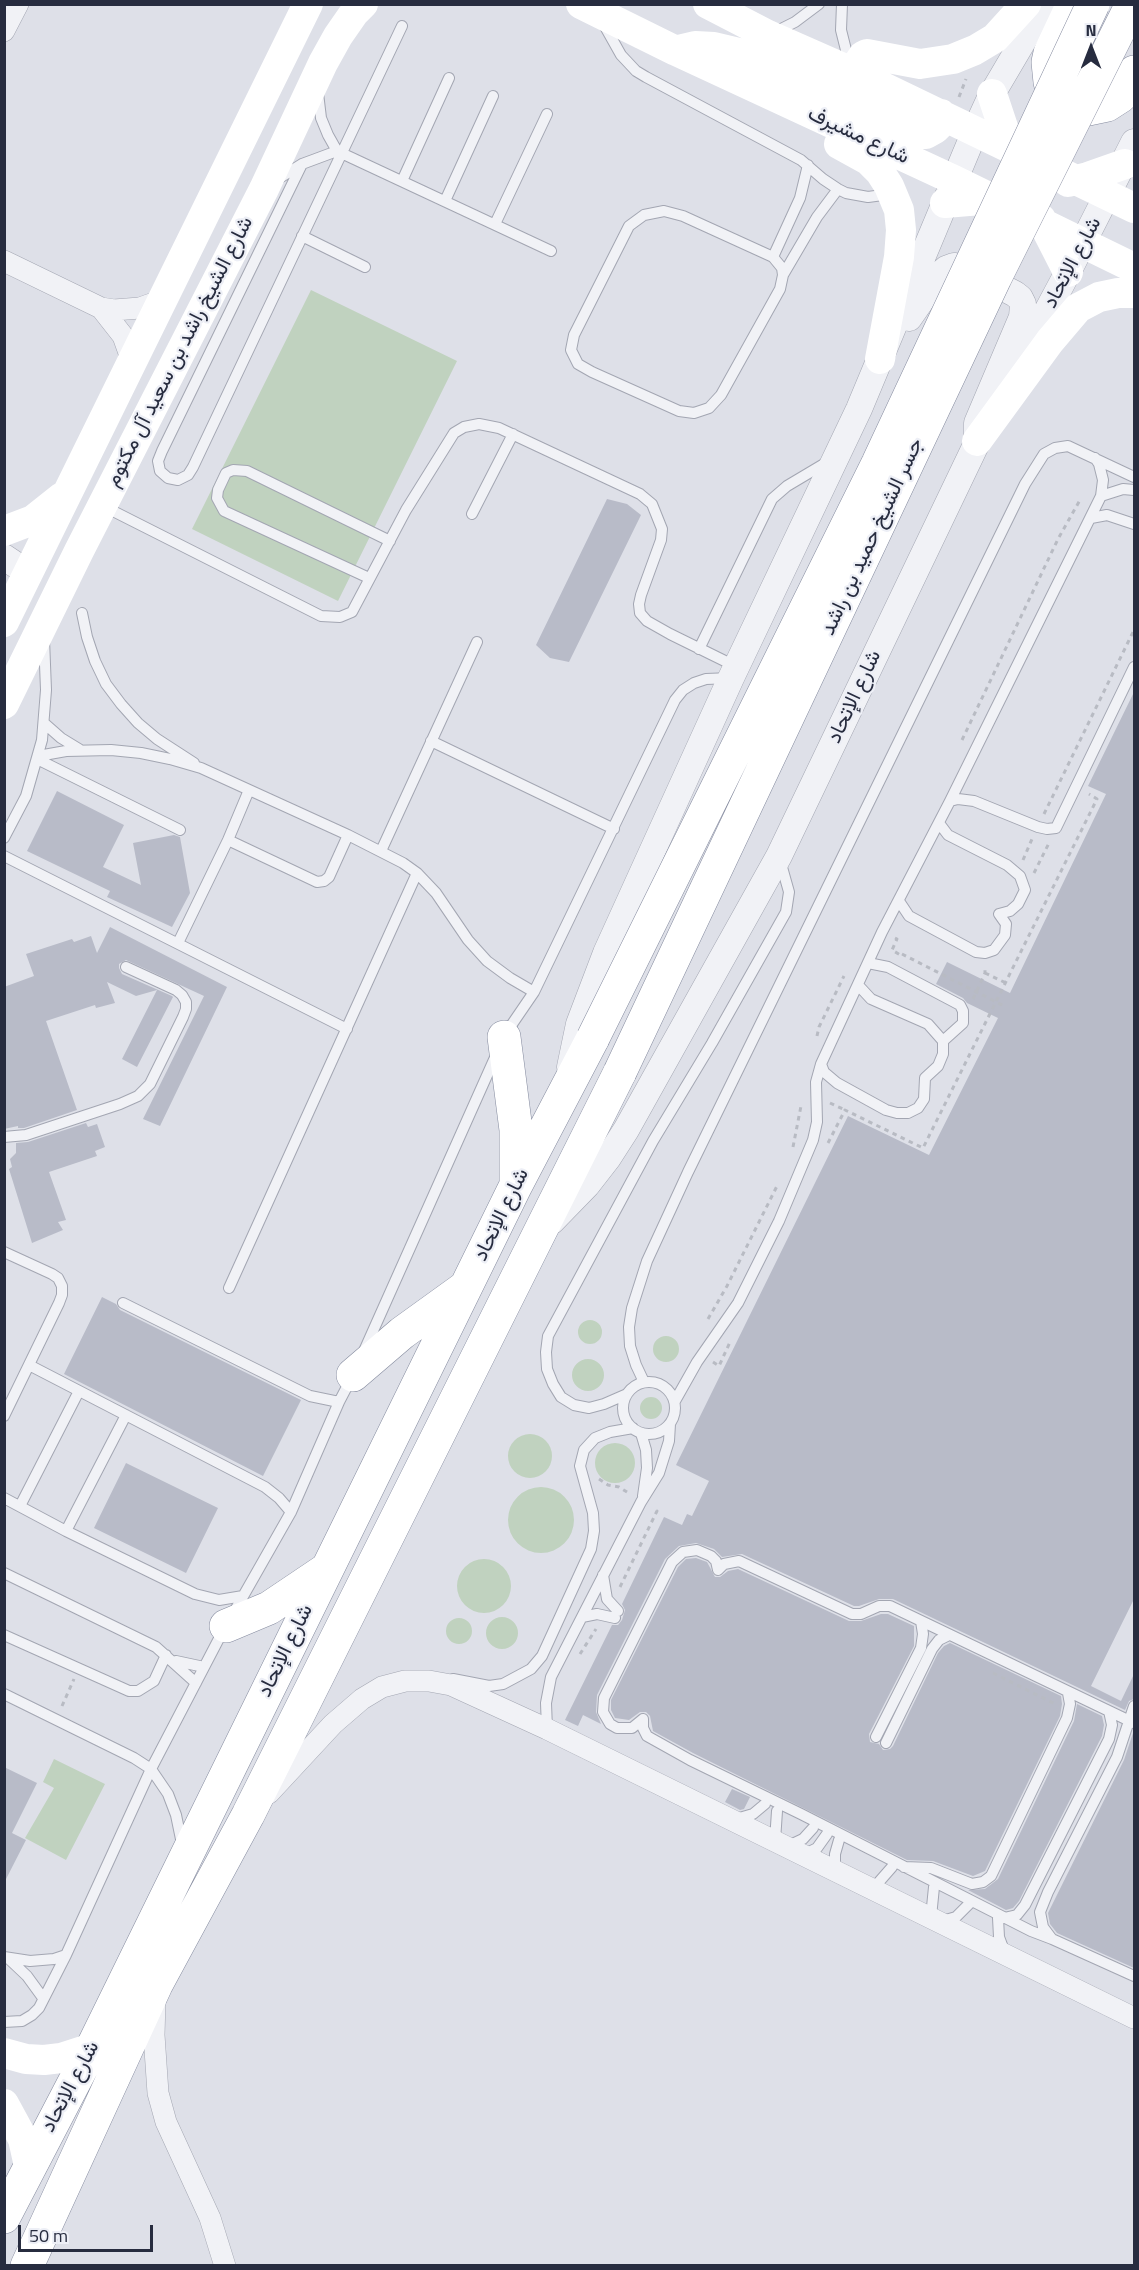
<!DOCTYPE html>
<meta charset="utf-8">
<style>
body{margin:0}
#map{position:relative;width:1139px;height:2270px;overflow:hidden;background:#dee0e8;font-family:"Titillium Web",sans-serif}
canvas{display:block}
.frame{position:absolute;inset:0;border:6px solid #272c3f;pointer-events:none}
.north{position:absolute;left:1061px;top:18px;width:60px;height:60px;-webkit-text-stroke:4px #edeff6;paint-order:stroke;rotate:0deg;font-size:16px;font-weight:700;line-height:24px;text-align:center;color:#272c3f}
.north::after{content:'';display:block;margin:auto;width:21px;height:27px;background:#272c3f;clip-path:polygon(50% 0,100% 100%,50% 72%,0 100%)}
.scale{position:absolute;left:18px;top:2225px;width:135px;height:27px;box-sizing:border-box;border:3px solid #272c3f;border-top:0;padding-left:8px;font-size:18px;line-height:21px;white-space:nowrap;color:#272c3f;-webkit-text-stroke:4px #edeff6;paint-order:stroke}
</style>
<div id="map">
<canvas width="1139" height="2270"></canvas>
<div class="frame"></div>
<div class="north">N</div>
<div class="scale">50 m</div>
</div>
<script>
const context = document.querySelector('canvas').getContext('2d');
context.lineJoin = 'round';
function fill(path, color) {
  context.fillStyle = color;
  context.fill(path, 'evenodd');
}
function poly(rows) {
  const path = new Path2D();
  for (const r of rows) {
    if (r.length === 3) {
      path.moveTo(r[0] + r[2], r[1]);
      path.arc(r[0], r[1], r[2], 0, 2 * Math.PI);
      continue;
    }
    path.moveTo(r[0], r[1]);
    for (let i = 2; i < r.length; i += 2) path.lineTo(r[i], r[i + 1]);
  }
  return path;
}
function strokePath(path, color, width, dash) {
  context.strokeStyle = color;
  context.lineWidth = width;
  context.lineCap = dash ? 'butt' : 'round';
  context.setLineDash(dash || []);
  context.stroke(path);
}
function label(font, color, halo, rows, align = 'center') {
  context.font = font + ' "Titillium Web",Vazirmatn,sans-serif';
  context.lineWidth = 4.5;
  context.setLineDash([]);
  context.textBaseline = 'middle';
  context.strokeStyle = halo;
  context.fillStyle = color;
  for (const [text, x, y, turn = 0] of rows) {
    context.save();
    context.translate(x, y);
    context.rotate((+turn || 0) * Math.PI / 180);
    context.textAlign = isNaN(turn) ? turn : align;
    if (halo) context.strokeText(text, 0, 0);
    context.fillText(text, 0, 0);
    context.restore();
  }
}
fill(poly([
 [311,290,457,361,338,601,192,529],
 [590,1332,12],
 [666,1349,13],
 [588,1375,16],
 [651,1408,11],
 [530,1456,22],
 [615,1463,20],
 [541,1520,33],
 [484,1586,27],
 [502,1633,16],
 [459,1631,13],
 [54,1759,105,1784,66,1860,25,1838,54,1788,43,1782]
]), '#c0d2bf');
fill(poly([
 [607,499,627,504,641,515,569,662,550,658,536,645],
 [1134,692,1134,1599,1091,1686,1121,1701,1134,1674,1134,1699,1129,1701,1125,1710,893,1599,879,1599,859,1606,854,1606,742,1554,722,1557,714,1549,696,1543,679,1546,665,1559,597,1695,596,1712,601,1724,583,1715,578,1726,565,1720,612,1625,618,1625,622,1620,625,1610,622,1604,664,1517,682,1525,687,1514,692,1516,709,1481,676,1465,848,1116,929,1155,998,1018,967,1003,963,998,936,984,947,962,1010,993,1106,794,1088,786],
 [57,791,124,825,103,867,141,885,133,843,174,835,180,837,190,893,172,927,107,897,110,891,27,851],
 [110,927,227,987,160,1126,143,1119,204,996,126,960,119,964,119,968,122,974,172,996,173,997,137,1067,122,1059,157,990,136,996,107,982,115,1003,96,1008,95,1005,46,1021,77,1110,24,1128,18,1128,18,1126,4,1129,4,987,34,976,26,954,72,939,74,942,91,936,97,953],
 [86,1123,88,1127,97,1124,105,1147,95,1151,97,1156,49,1172,66,1220,58,1222,63,1230,32,1243,9,1169,12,1167,10,1159,16,1153,16,1143,28,1142],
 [102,1297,116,1304,120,1310,301,1400,263,1476,64,1374],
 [126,1463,218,1508,186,1573,94,1528],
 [696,1558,707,1562,715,1577,720,1577,728,1571,738,1569,849,1621,861,1621,881,1614,888,1614,914,1626,914,1646,869,1734,870,1742,879,1744,883,1750,890,1749,893,1746,938,1653,944,1646,950,1643,1061,1696,1062,1704,1060,1716,985,1871,973,1876,933,1861,907,1860,693,1753,653,1731,650,1716,646,1712,640,1712,629,1720,615,1718,611,1710,611,1700,678,1567,686,1559],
 [1077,1704,1102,1716,1104,1725,1102,1736,1019,1901,1013,1908,1006,1910,968,1890,985,1889,998,1879,1074,1721],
 [1134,1730,1134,1968,1057,1933,1050,1924,1048,1913,1124,1760],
 [4,1767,37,1783,12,1833,26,1840,4,1883],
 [732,1789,750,1797,744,1809,740,1810,725,1802]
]), '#b8bbc8');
const service = poly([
 [842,4,841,30,850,66],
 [603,23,621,55,636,71,646,77,801,160,823,179,838,189,846,193,868,197,890,194],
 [773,33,795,22,819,4],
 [318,93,321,118,328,135,337,151,551,251],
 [302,164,162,451,158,461,160,471,168,478,178,480,188,475,193,467,402,26],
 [278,179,302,164,337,151],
 [402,181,449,78],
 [445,201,493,96],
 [664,211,683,216,773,257,782,268,783,275,780,289,721,395,709,408,694,413,679,411,592,372,578,364,571,350,574,335,629,226,644,215,664,211],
 [495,224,547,114],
 [302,236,365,267],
 [773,257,800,198,808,165],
 [783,275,817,217,838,189],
 [1101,496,1123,489,1134,490],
 [103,506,321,616,340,617,352,612,406,510,454,433,464,427,479,424,499,428,640,494,652,504,662,529,661,540,641,595,639,604,640,613,647,621,670,634,737,667],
 [472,514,513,434],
 [1091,518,1107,515,1134,524],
 [369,578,224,511,217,498,218,490,226,473,233,470,247,471,390,541],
 [82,613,87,637,95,661,106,684,121,704,138,723,157,739,194,763],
 [699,649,772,499,787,486,829,461],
 [44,723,61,738,79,749],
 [431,741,614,829],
 [38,756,66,751,111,750,141,753,170,759,201,768,348,835,403,863,417,873,436,893,468,940,487,961,510,978,534,992],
 [37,759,180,830],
 [950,801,958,799,974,801,1038,827,1047,829,1056,828,1134,667],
 [4,838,26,796,42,740,46,690,44,639],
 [228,840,317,882,324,881,329,877,348,835],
 [381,851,477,642],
 [4,856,347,1029],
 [899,901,909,916,976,952,985,953,994,950,1005,935,1006,924,999,914,1010,911,1018,904,1025,890,1020,876,1007,865,948,835,939,823],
 [178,943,228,840,249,790],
 [868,963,888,967,960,1005,963,1011,963,1023,943,1041],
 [506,1033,534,992,675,700,683,690,694,683,706,679,731,678],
 [821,1064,824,1072,837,1083,886,1110,897,1113,908,1113,918,1108,924,1099,925,1078,938,1066,943,1054,943,1041,928,1024,871,999,858,985],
 [4,1137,26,1135,120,1104,138,1096,150,1084,183,1017,186,1009,186,1002,182,995,176,990,126,967],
 [4,1252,52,1274,58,1278,62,1286,62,1295,59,1303,4,1416],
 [229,1288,417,873],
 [123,1303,310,1396,339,1402],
 [364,1351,497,1053],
 [29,1365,265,1487,279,1498,291,1512],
 [644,1382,636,1365,630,1346,629,1327,632,1308,647,1261,688,1172,1025,484,1044,454,1055,448,1068,446,1134,477],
 [649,1408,26],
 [627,1394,604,1404,589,1408,574,1405,561,1397,553,1384,547,1369,546,1352,548,1336,653,1141,712,1043,786,912,789,892,780,860],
 [675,1401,697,1362,738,1303,779,1221,813,1140,817,1122,816,1082,821,1064,882,932,950,801,1101,496,1103,480,1099,464,1095,458],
 [641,1433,646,1450,647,1468,643,1496],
 [4,1498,66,1531,195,1594,219,1600,243,1596],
 [20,1506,79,1391],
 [66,1531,126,1415],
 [4,1573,156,1647,196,1683],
 [603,1575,607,1599,618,1611],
 [233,1614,291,1512,339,1402,351,1379],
 [582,1617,597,1614,615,1618],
 [4,1635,129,1691,138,1691,154,1681,166,1655],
 [176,1661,204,1667],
 [453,1679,489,1686,503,1684,531,1669,542,1656,591,1549,594,1531,593,1513,580,1466,584,1450,595,1438,610,1432,633,1428],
 [4,1694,134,1758,151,1769,168,1794,176,1815,182,1844],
 [1134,1706,1117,1757,1048,1892,1040,1912,1043,1927,1052,1939,1134,1976],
 [643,1719,632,1728,617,1728,610,1724,603,1712,604,1698,672,1562,683,1552,697,1550,711,1556,716,1561,718,1570,724,1564,739,1561,852,1614,861,1614,879,1606,890,1606,1134,1723],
 [643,1719,643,1728,647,1736,690,1760,801,1814,1031,1931,1052,1939],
 [547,1729,546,1703,551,1677,641,1502,659,1473,669,1441,670,1424],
 [876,1737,921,1648,923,1634,921,1621],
 [886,1743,932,1649,939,1640,949,1635],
 [736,1819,753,1814,765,1804],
 [775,1841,777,1811],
 [786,1847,803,1839,813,1828],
 [803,1855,817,1848,827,1834],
 [904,1867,931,1868,972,1884,983,1882,991,1876,1067,1718,1070,1704,1068,1693],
 [835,1870,835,1854,839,1840],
 [867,1886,878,1883,892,1867],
 [931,1917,934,1887],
 [998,1918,999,1937,1005,1953],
 [1004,1918,1017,1915,1025,1905,1109,1739,1112,1725,1109,1711],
 [942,1921,956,1917,969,1904],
 [4,1957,30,1961,54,1959,66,1955],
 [9,1959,27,1976,43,1998],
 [4,2022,22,2021,32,2015,39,2008,66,1955,151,1769,225,1627]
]);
const minor = poly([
 [4,31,18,4],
 [4,261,101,308,114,310,140,308,165,299],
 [101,308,123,336,133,364],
 [269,1793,333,1724,362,1699,382,1687,405,1681,429,1681,451,1685,547,1729,1134,2018],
 [155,2001,154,2035,158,2093,166,2122,210,2218,225,2266]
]);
const tertiary = poly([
 [909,318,939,275,946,269,954,266,963,267,1015,294,1020,298,1023,304,1022,317,977,423,977,438],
 [1014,373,1068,272,1134,142],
 [4,557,28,573],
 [570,1067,579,1024,606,953,731,678,859,409,975,131,992,94,1045,4],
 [552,1221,587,1185,608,1158,626,1130,779,856,986,424]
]);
const trunk = poly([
 [1073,4,1050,53,1048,62,1050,82,1061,102,1079,109,1088,109,1107,105,1121,96,1134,72],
 [504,1037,516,1130,516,1180],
 [353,1375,402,1333,463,1289],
 [226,1626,269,1608,324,1571],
 [4,2217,92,2048,516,1185,593,1038],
 [27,2266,156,1985,248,1815,620,1072]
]);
strokePath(service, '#a3a6b2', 12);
strokePath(minor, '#a3a6b2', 22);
strokePath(tertiary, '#a3a6b2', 27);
strokePath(trunk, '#858b9f', 34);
strokePath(poly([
 [959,97,966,79],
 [962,740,1058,539,1080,500],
 [1044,814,1134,630],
 [1023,860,1032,839],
 [1034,873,1050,841],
 [895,938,897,939,892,950,902,956],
 [902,954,1004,1006],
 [985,973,1006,983],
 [973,999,985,973,985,966],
 [817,1036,819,1027,844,976],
 [830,1103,845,1110],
 [828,1143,845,1110,923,1148,1097,799,1089,794],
 [793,1147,801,1106],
 [708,1319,727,1286,777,1186],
 [713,1362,719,1366,731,1340],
 [599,1479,608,1485,619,1487,630,1494],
 [620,1587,657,1511,653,1509],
 [580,1654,596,1629],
 [993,1673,1057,1705],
 [62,1706,74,1679]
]), '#b8bbc3', 3, [4.5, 4.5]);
strokePath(service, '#f1f2f6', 10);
strokePath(minor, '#f1f2f6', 21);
strokePath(tertiary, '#f1f2f6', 26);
strokePath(poly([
 [581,4,676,51,954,180,1134,268],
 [708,4,768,35,852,72,1134,208],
 [678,50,695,46,714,47,752,56,920,134,926,134,935,129,939,125,941,114],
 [852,72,863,56,867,54,920,64,953,59,975,50,995,38,1026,4],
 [992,94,1005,133,1016,158],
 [839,144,868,160,880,172,889,186,899,210,901,230,899,257,880,359],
 [1068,182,1088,177,1125,164],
 [945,203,993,199],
 [1041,219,1068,272],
 [977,441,1050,341,1078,308,1099,297,1118,293,1134,293],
 [4,531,33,520,62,497],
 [4,622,308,4],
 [4,704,79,551,264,189,323,63,338,36,354,13,363,4],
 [4,2053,26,2059,44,2060,61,2058,92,2048],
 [4,2104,23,2139,29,2166]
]), '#fff', 30);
strokePath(trunk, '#fff', 33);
const trunkBridge = poly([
 [593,1038,878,463,1093,4],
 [620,1072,995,278,1132,4]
]);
strokePath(trunkBridge, '#858b9f', 34, []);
strokePath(trunkBridge, '#fff', 33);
label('21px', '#272c3f', '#edeff6', [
 ["شارع مشيرف",858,136,25],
 ["شارع الإتحاد",1073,263,-62],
 ["شارع الشيخ راشد بن سعيد آل مكتوم",180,352,-63],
 ["جسر الشيخ حميد بن راشد",873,537,-65],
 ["شارع الإتحاد",855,697,-65],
 ["شارع الإتحاد",502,1215,-64],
 ["شارع الإتحاد",286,1651,-64],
 ["شارع الإتحاد",71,2087,-62]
]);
</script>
